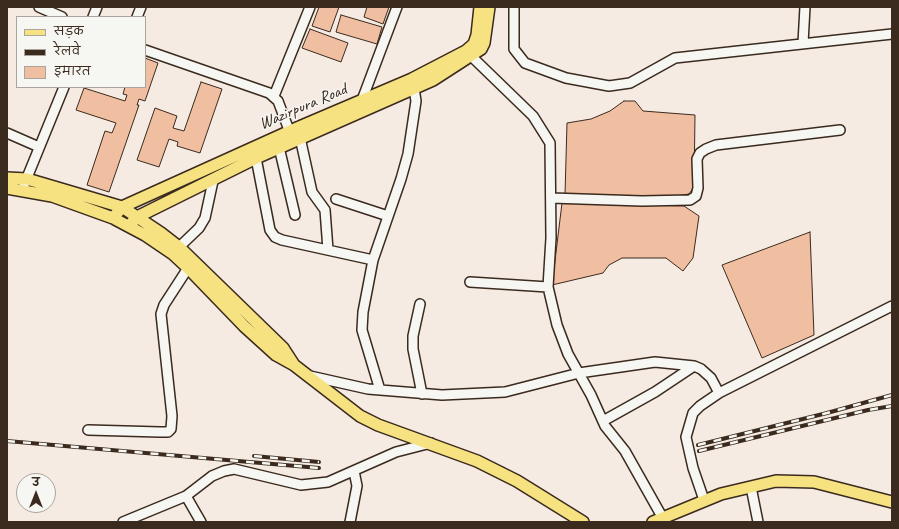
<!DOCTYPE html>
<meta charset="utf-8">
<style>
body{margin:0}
#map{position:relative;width:899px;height:529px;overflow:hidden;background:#f5ebe2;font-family:Caveat,"Playpen Sans Deva",sans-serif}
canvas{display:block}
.frame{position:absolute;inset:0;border:8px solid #3b2a1e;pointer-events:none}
.legend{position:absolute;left:16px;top:16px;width:130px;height:72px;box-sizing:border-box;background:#f6f6f2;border:1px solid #aba49d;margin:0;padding:5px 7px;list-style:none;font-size:12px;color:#3b2a1e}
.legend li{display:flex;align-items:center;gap:8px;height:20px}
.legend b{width:20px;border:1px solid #aba49d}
.north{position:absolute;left:16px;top:473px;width:40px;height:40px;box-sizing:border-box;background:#f6f6f2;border:1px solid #aba49d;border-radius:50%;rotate:0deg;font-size:11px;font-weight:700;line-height:16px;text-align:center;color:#3b2a1e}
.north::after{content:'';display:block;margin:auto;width:14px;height:18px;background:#3b2a1e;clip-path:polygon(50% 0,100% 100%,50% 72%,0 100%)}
</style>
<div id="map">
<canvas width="899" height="529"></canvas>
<div class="frame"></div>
<ul class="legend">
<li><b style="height:5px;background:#f6e281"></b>सड़क</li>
<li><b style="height:5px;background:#3b2a1e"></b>रेलवे</li>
<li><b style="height:11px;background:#f0bea1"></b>इमारत</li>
</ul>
<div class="north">उ</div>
</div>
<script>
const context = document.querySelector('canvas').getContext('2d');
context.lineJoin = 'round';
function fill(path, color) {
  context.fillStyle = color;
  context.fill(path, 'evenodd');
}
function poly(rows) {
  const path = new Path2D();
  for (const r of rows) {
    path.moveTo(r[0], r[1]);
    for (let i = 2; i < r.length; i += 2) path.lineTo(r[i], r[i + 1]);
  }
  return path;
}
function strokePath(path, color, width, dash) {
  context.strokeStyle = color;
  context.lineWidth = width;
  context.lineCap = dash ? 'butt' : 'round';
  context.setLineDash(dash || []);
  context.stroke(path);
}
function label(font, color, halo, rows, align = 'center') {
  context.font = font + ' Caveat,sans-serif';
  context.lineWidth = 3;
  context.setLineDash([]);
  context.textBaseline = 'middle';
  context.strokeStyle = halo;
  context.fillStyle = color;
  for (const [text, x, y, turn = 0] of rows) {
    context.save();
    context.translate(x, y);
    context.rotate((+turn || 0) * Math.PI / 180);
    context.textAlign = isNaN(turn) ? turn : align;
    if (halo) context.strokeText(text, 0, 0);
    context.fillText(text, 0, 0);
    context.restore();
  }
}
const building = poly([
 [319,7,339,7,330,32,312,26,319,7],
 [367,7,389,7,383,24,364,17,367,7],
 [341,15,382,27,377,44,336,32,341,15],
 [310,29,348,43,341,62,302,48,310,29],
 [145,58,158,63,145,101,139,99,137,105,139,105,109,192,87,185,105,131,112,133,116,123,76,110,84,88,125,101,127,95,123,94,125,87,145,87,145,58],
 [201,82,222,89,200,153,177,146,178,142,169,139,159,167,137,160,155,108,177,116,173,128,184,131,201,82],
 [624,101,635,101,643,111,695,115,694,187,689,194,669,197,565,195,567,123,591,119,610,111,624,101],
 [562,203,684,206,699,216,693,258,683,271,666,258,622,258,609,265,603,273,552,285,562,203],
 [810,232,814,335,762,358,722,265,810,232]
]);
fill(building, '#f0bea1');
strokePath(building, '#3b2a1e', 1);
const minor = poly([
 [39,7,62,17],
 [514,7,514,49,525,63,566,78,609,86,630,83,675,58,892,34],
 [93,17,97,7],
 [137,17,141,7],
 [803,43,805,7],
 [145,50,269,93,278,101,292,138],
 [467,52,533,116,550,143,551,238,548,287,557,325,568,354,591,395,605,426,625,451,665,522],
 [274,96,310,7],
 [362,100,397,7],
 [7,133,39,147],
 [299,133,312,192,325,210,328,250],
 [278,143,295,215],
 [256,158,270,230,275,237,282,240,373,260],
 [24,185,64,87],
 [551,198,642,201,690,200,696,196,698,188,697,159,700,153,706,149,716,145,840,130],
 [336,199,388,216],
 [175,251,199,228,205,218,213,181],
 [470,282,548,287],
 [420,304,413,336,413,349,422,394],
 [310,376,368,389,442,395,505,392,579,373,655,362,694,366,701,369,711,378,719,393],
 [380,390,362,330,363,312,373,260,401,179,408,154,416,101,413,82],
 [603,421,655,392,694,366],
 [88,430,160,432,168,432,171,429,172,416,161,314,164,305,188,268],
 [751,487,758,522],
 [186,496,201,522],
 [704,500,693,468,686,437,693,413,700,406,719,393,892,306],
 [123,522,186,496,212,476,224,471,234,469,301,485,328,482,396,452,431,443],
 [350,522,357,486,354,471]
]);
const major = poly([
 [7,178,27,179,122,207,161,233,179,247,283,348,294,365],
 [7,188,52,196,113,218,145,235,173,254,188,268,244,326,276,355,294,365,360,416,378,425,477,461,517,481,583,522],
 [113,218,122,207,297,128,412,79,466,51,474,44,477,35,480,7],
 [129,226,137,217,256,158,433,80,481,49,484,43,489,7],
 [653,522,721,494,776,481,814,482,892,502]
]);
strokePath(minor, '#3b2a1e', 12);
strokePath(major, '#3b2a1e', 14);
strokePath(minor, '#f6f6f2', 9);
strokePath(major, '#f6e281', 11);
const rail = poly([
 [7,441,319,468],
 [698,445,827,413,892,395],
 [699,451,868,410,892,406],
 [254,456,319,462]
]);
strokePath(rail, '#3b2a1e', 4);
strokePath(rail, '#f6f6f2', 2.5, [8]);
label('17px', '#3b2a1e', '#f6f6f2', [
 ["Wazirpura Road",303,107,-23]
]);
</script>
